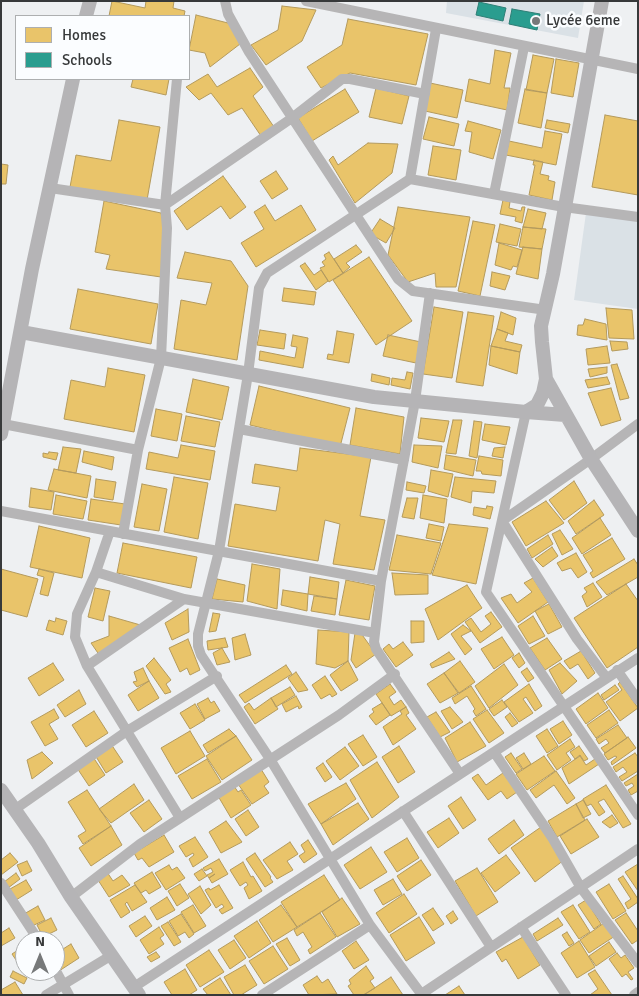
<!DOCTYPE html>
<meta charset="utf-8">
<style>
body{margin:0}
#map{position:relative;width:639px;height:996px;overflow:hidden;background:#eef0f2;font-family:Signika,sans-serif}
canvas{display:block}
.frame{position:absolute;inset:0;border:2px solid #37393a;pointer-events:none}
.legend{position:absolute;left:15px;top:15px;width:175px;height:65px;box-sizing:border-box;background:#fbfdff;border:1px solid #adafb0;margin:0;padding:6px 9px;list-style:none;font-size:15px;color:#37393a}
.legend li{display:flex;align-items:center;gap:10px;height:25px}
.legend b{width:25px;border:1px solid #adafb0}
.north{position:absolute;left:15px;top:931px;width:50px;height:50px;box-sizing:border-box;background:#fbfdff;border:1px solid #adafb0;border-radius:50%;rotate:0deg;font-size:14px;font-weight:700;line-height:20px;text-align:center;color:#37393a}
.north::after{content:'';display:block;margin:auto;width:18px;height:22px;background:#77797a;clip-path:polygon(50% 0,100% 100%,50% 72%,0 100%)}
</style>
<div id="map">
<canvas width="639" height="996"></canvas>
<div class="frame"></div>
<ul class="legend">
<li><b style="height:14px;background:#e9c46a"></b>Homes</li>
<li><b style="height:14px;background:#2a9d8f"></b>Schools</li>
</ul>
<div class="north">N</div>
</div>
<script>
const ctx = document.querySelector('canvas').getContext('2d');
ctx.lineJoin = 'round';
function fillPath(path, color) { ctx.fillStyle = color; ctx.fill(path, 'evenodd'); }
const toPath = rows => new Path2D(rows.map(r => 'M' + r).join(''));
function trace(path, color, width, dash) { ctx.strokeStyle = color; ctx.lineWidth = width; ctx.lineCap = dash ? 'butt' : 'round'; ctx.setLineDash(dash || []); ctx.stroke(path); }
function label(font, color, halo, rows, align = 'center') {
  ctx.font = font + ' Signika,sans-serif'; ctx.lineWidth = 5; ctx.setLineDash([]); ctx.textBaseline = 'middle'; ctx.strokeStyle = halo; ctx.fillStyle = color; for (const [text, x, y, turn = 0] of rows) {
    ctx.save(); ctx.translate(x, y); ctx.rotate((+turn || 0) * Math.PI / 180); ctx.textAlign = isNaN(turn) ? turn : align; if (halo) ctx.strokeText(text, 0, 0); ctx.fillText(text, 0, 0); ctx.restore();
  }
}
fillPath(toPath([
 [447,1,584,1,578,38,446,13],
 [586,213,638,220,638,309,574,300]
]), '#dae1e6');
const homes = toPath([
 [112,1,145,8,146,1,174,1,173,8,185,11,184,16,109,16,112,1],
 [282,6,316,10,302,41,266,65,251,45,278,30,282,6],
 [196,15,232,24,240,44,210,67,205,53,189,50,196,15],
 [348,19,428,34,416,85,350,73,321,88,307,67,342,45,348,19],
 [495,50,511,53,504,88,510,88,507,110,465,101,469,79,490,84,495,50],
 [533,55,554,59,547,93,526,90,533,55],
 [556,59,579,63,573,97,551,93,556,59],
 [250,68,263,87,253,96,274,127,261,136,242,108,228,115,211,93,199,100,186,87,208,74,217,87,250,68],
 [133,79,169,79,166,95,131,87,133,79],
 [430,83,463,90,457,118,425,111,430,83],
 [376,88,409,96,402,124,369,117,376,88],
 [345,89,359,112,312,141,298,118,345,89],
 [525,89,547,93,541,128,518,123,525,89],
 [605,115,638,121,638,195,592,187,605,115],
 [429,117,459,124,454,146,423,139,429,117],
 [119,120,160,127,147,200,70,187,76,155,111,161,119,120],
 [547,120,570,124,568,133,545,128,547,120],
 [468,121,501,130,493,159,469,152,472,132,465,131,468,121],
 [545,131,562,134,556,165,506,155,509,141,542,148,545,131],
 [368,143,398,144,392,173,355,203,329,160,333,156,338,165,368,143],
 [433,146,461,150,456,180,428,175,433,146],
 [534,160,543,162,540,174,549,176,548,180,555,182,552,200,529,195,535,165,533,165,534,160],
 [1,164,8,165,6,184,1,184,1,164],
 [276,171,288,189,272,199,260,181,276,171],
 [223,176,246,207,230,219,221,206,187,230,174,211,223,176],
 [503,200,510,202,509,208,521,211,522,207,525,207,522,223,515,221,516,217,500,214,503,200],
 [104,201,161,213,166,231,161,277,106,269,110,255,95,252,104,201],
 [265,205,275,221,301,205,316,230,256,267,241,243,264,229,254,212,265,205],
 [398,207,470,217,456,287,436,287,435,273,408,282,388,255,398,207],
 [528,209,546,213,542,229,523,227,528,209],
 [380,219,395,228,386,243,370,234,380,219],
 [473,221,495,225,480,296,458,291,473,221],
 [500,224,521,229,517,246,496,242,500,224],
 [523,227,546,229,542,249,519,247,523,227],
 [499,243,522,250,517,267,513,266,511,270,495,265,499,243],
 [356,245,362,252,346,263,350,267,343,273,334,259,356,245],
 [523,247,542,249,538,279,516,274,523,247],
 [185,252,231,261,248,286,237,360,174,349,181,300,206,305,212,283,177,278,185,252],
 [329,252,343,273,329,282,320,268,325,266,322,262,326,259,324,255,329,252],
 [369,257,412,321,376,345,333,280,369,257],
 [305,263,314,275,321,270,328,281,316,290,300,266,305,263],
 [492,272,510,276,505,290,490,286,492,272],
 [284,288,316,292,314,305,282,301,284,288],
 [78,289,158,304,151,344,70,329,78,289],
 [434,307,463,312,452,378,423,374,434,307],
 [606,308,632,310,634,339,609,338,606,308],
 [468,312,494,316,483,386,456,382,468,312],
 [501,312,516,318,513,335,497,329,501,312],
 [585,319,606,324,607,340,577,335,578,325,583,325,585,319],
 [497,329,508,333,505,341,522,345,520,352,491,346,497,329],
 [260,330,286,334,284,349,257,345,260,330],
 [337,331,354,334,349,363,327,359,328,354,333,355,337,331],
 [293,335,308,338,303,368,259,360,260,351,295,358,297,347,291,346,293,335],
 [388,335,421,342,416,363,383,356,388,335],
 [610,341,627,342,628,349,612,351,610,341],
 [491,346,520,352,517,374,489,365,491,346],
 [607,346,610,363,588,365,586,349,607,346],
 [617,364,629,398,620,400,611,365,617,364],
 [607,367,607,373,590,377,588,369,607,367],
 [108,368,145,375,134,432,64,419,71,380,105,387,108,368],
 [407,372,413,373,410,389,391,385,392,378,405,380,407,372],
 [372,374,390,378,389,385,371,381,372,374],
 [607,377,610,384,588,388,585,380,607,377],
 [193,379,229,387,222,420,186,412,193,379],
 [259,386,350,408,340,447,250,425,259,386],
 [611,388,621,420,601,426,588,393,611,388],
 [356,408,404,417,400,454,350,445,356,408],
 [156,409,182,414,177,441,151,436,156,409],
 [186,416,220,422,215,447,181,441,186,416],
 [421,418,449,421,444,442,418,438,421,418],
 [453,420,462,420,456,454,446,453,453,420],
 [474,421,482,422,477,458,469,456,474,421],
 [485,424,510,427,506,445,482,440,485,424],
 [181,445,215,451,210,480,146,469,149,452,178,458,181,445],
 [414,445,442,446,438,468,412,462,414,445],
 [63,447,81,449,76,473,58,470,63,447],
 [505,447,503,458,492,456,494,448,505,447],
 [300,448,371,457,360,516,385,520,374,570,333,564,340,524,325,520,318,561,228,546,235,504,276,511,280,487,252,483,255,464,297,471,300,448],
 [84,451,114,457,112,470,82,462,84,451],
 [49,452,58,453,56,460,43,457,43,453,48,454,49,452],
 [446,455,476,460,473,476,444,469,446,455],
 [479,456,503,460,501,476,482,474,481,471,476,471,479,456],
 [54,469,91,476,87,498,48,490,54,469],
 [431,470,453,474,448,497,428,491,431,470],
 [174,477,208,483,198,539,164,532,174,477],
 [455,477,496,481,494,493,472,491,471,503,451,497,455,477],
 [96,479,116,482,113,500,94,497,96,479],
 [574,481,587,503,564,520,549,500,574,481],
 [407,482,426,486,424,493,406,490,407,482],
 [142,484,167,489,159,531,134,527,142,484],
 [31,488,54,492,51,510,29,507,31,488],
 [56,495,87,501,83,519,53,514,56,495],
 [423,495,447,499,444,523,420,518,423,495],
 [407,498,418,498,414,519,402,517,407,498],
 [91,499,125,504,121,525,88,520,91,499],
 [594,500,604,515,576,534,568,521,594,500],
 [546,501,564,523,526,546,512,522,546,501],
 [487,506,493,507,490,519,473,515,474,507,486,509,487,506],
 [600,518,611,535,582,554,572,538,600,518],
 [429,524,444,527,441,541,426,538,429,524],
 [449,524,488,528,476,584,432,575,449,524],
 [39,526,90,538,82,578,30,567,39,526],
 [560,530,573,549,562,555,552,534,560,530],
 [397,535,441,543,431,574,389,570,397,535],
 [548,535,553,544,532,558,527,549,548,535],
 [612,538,625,559,593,578,590,573,593,571,583,555,612,538],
 [123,543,197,557,191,588,117,573,123,543],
 [552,547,558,556,543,567,535,559,552,547],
 [576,553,587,572,578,578,571,568,562,571,557,563,576,553],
 [634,559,638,565,638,577,607,595,596,582,634,559],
 [252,564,280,569,277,609,247,601,252,564],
 [1,569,38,579,27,617,1,610,1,569],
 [39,569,54,573,48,596,40,594,44,577,37,575,39,569],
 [392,573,428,575,428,594,395,595,392,573],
 [310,577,339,582,337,599,308,594,310,577],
 [533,578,548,602,518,623,501,598,511,594,517,603,532,592,524,583,533,578],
 [217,579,245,585,243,602,212,599,217,579],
 [346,580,375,586,369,620,339,615,346,580],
 [593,583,602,597,587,607,582,596,587,592,584,588,593,583],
 [626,584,638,601,638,647,607,668,574,618,626,584],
 [467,585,482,608,438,640,425,609,467,585],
 [95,588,110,591,103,621,88,617,95,588],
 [283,590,308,594,307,611,281,605,283,590],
 [314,596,337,599,335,615,311,611,314,596],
 [549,604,562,627,548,634,535,611,549,604],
 [188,609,189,632,172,640,165,623,188,609],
 [491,612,502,627,480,643,465,622,471,618,481,632,491,624,485,616,491,612],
 [213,613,220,614,216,631,209,632,213,613],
 [109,616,144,626,100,656,91,643,109,636,109,616],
 [533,616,545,636,529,644,518,626,533,616],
 [56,618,67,621,63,635,46,630,49,620,55,622,56,618],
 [411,621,424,621,424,642,411,643,411,621],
 [463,625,471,631,461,636,472,649,465,655,451,634,463,625],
 [318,630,349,632,348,661,335,668,316,664,318,630],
 [360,632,376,654,356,668,351,660,355,633,360,632],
 [245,634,251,655,235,660,232,638,245,634],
 [502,637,514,655,494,669,481,649,502,637],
 [225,638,228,647,208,650,207,641,225,638],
 [547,638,562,659,545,670,530,648,547,638],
 [188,639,200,670,190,675,187,668,180,672,169,648,188,639],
 [403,642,413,655,396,667,383,649,389,644,393,649,403,642],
 [222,648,230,662,217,665,213,653,222,648],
 [581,651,595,673,588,679,578,664,570,669,564,661,581,651],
 [449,652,455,659,432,668,430,664,449,652],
 [519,653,525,663,519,668,512,658,519,653],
 [154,658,171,680,166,684,171,692,165,694,146,666,154,658],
 [348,661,358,680,341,691,330,675,348,661],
 [460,661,475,682,459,693,444,673,460,661],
 [53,663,64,680,39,696,28,678,53,663],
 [560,663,577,681,562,694,549,670,560,663],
 [504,664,518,685,489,708,475,686,504,664],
 [286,665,292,674,245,703,239,695,286,665],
 [143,668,149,681,137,687,133,682,137,681,134,672,143,668],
 [527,668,534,678,528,682,521,672,527,668],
 [296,672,308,690,298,692,288,678,296,672],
 [444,673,458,693,440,703,427,684,444,673],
 [325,676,337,694,332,697,330,694,321,699,312,685,325,676],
 [149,681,159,698,138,711,128,695,149,681],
 [620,682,638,708,620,721,606,702,622,690,618,684,620,682],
 [390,684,396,692,389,697,394,705,401,700,406,707,391,716,376,694,390,684],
 [529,684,542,706,535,711,526,697,523,699,533,713,519,722,504,702,529,684],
 [615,685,619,690,604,700,601,695,615,685],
 [471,686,486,709,476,716,473,711,475,709,467,696,455,704,452,698,471,686],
 [290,687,295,695,276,707,271,698,290,687],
 [79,690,86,704,65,717,57,705,79,690],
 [598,693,608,708,586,724,576,709,598,693],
 [296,696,302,707,299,709,298,706,286,712,282,704,296,696],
 [208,698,211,703,214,701,220,711,205,719,197,704,208,698],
 [271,698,278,709,255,724,244,707,249,703,254,710,271,698],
 [502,700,507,707,494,716,489,709,502,700],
 [382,703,390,715,376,725,369,716,374,712,372,709,382,703],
 [195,704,205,720,190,729,180,713,195,704],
 [406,707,409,713,406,715,416,729,393,745,383,727,402,714,400,711,406,707],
 [450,707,463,722,452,729,441,711,450,707],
 [54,709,59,718,49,724,58,739,45,746,31,722,54,709],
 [487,710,504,733,489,743,473,719,487,710],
 [609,710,618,723,596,738,587,725,609,710],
 [94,711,108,733,86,747,72,725,94,711],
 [436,712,450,732,440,737,427,717,436,712],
 [510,713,518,723,512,727,505,717,510,713],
 [563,721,572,735,559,744,550,729,563,721],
 [470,722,486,746,457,762,445,738,470,722],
 [618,725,627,738,605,753,601,748,609,743,606,739,599,744,596,739,618,725],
 [229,729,236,736,208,753,203,745,229,729],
 [547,729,558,746,547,753,536,736,547,729],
 [190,731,205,756,176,774,161,748,190,731],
 [363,735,377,757,363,766,348,744,363,735],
 [236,736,252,760,222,780,206,756,236,736],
 [628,737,636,748,612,765,611,762,617,757,615,756,608,760,604,754,628,737],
 [570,739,575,747,566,753,571,760,557,770,547,755,570,739],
 [111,744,123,762,106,773,95,755,111,744],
 [399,746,415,772,398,783,382,757,399,746],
 [579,746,588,759,584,761,580,755,575,759,570,752,579,746],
 [345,747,359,766,340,780,326,761,345,747],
 [42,752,53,763,32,779,27,760,42,752],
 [511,753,522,769,516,773,505,757,511,753],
 [524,753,531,764,523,769,516,758,524,753],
 [635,753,638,757,638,771,622,781,619,777,627,772,623,767,616,772,613,767,635,753],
 [544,756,555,771,527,790,516,774,544,756],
 [580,756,586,765,595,759,599,764,569,784,562,768,580,756],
 [93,757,105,775,89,786,77,768,93,757],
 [207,759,221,782,192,799,178,776,207,759],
 [377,762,399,797,372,818,350,780,377,762],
 [323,763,332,777,325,782,316,768,323,763],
 [261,769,269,782,264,786,269,793,252,804,238,784,261,769],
 [556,771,575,798,567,804,554,785,536,798,530,790,556,771],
 [503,773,517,792,507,799,501,791,488,800,472,778,478,774,486,785,503,773],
 [638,774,638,791,631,795,628,790,634,786,632,783,626,786,624,783,638,774],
 [346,783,356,799,321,824,308,804,346,783],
 [134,784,144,800,111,823,99,809,134,784],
 [606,785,631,824,623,828,604,799,598,802,605,812,599,816,591,804,587,806,583,799,606,785],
 [234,786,238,792,241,790,251,805,231,818,218,796,234,786],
 [87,790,111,826,83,844,78,836,86,831,68,802,87,790],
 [461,797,476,820,463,829,448,806,461,797],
 [149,800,162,819,144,832,130,813,149,800],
 [583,800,591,814,583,818,576,804,583,800],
 [358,803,369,819,333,845,321,824,358,803],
 [576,804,585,820,557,837,548,821,576,804],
 [248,810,259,827,246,836,235,819,248,810],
 [612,815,618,823,610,828,602,822,612,815],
 [449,818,459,833,438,848,427,832,449,818],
 [587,819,599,837,571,854,560,836,587,819],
 [514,820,524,835,499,854,488,839,514,820],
 [226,821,242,842,221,853,209,832,226,821],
 [111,826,122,845,91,866,79,848,111,826],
 [541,827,564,860,535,882,511,848,541,827],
 [164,835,174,852,149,867,142,858,138,860,134,853,164,835],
 [195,837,208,857,193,867,189,859,194,855,193,853,186,857,179,846,195,837],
 [407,838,419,858,397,872,384,852,407,838],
 [308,840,317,854,304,863,299,856,305,852,301,845,308,840],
 [290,842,298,854,287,861,293,870,277,879,263,860,290,842],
 [371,847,387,872,360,889,344,865,371,847],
 [10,853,18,862,1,875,1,860,10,853],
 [255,853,271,877,270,878,273,882,265,887,246,859,255,853],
 [506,855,520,873,495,892,481,873,506,855],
 [219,859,228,874,212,883,209,878,215,874,209,878,207,875,213,872,211,868,205,871,203,868,219,859],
 [421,860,431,875,407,891,397,876,421,860],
 [27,861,32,871,22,876,17,865,27,861],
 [243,862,251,877,253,876,262,891,249,899,244,888,248,885,246,882,240,886,230,870,243,862],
 [638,864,638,891,625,872,638,864],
 [169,865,172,870,177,867,185,878,166,890,155,873,169,865],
 [477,868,498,902,476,916,455,881,477,868],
 [202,869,207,876,199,881,194,874,202,869],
 [107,872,113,881,122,875,130,885,109,897,98,880,107,872],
 [152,872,161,887,149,894,146,890,141,893,134,883,152,872],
 [16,873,20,879,8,888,4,882,16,873],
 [324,875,340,900,297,927,281,902,324,875],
 [623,876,638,899,638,902,628,909,625,903,631,899,618,879,623,876],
 [393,879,402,894,383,905,374,890,393,879],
 [26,880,32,890,16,900,10,889,26,880],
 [180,884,189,898,177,906,168,891,180,884],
 [609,884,626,911,613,919,596,892,609,884],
 [135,885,147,902,132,911,127,902,125,904,130,912,121,918,110,900,135,885],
 [219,885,233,908,222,914,219,910,224,907,222,904,216,908,205,890,209,888,210,890,219,885],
 [200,886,211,905,201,914,188,894,200,886],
 [404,894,417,914,389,933,376,913,404,894],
 [167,897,175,910,157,920,150,908,167,897],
 [342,898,360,924,337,937,322,912,342,898],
 [586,900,601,924,594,929,578,905,586,900],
 [193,905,206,926,194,933,181,912,193,905],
 [281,905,297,927,273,942,259,920,281,905],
 [573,905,590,932,579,939,561,912,573,905],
 [38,906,45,920,32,926,24,914,38,906],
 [433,908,444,924,433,931,422,915,433,908],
 [453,911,458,919,451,924,446,916,453,911],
 [320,913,336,937,310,954,308,950,312,947,303,932,297,936,294,930,320,913],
 [626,913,638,931,638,940,632,944,615,920,626,913],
 [181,914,194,934,189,938,185,932,178,936,169,921,181,914],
 [145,916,152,926,136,937,129,926,145,916],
 [419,917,435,943,406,961,390,935,419,917],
 [51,918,57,930,43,937,37,925,51,918],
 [558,918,563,925,537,941,533,934,558,918],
 [257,921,271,943,249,958,234,936,257,921],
 [168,922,181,942,174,946,161,926,168,922],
 [604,923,615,936,589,953,580,940,604,923],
 [159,927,164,935,160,938,164,944,149,954,140,940,159,927],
 [9,928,15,938,1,946,1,933,9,928],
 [567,932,574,943,569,946,562,935,567,932],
 [523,937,540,965,518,979,506,959,502,962,496,952,523,937],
 [287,938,300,960,290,966,276,944,287,938],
 [234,940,246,958,230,969,218,950,234,940],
 [356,941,369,960,354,969,342,951,356,941],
 [579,941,595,967,577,978,561,953,579,941],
 [609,942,616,952,596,966,589,956,609,942],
 [71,944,79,958,59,971,55,965,55,954,71,944],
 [24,946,25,963,20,966,12,954,24,946],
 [273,946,288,969,264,984,249,961,273,946],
 [209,950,224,972,200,987,186,965,209,950],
 [156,952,160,957,151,962,147,957,156,952],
 [617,953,621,958,625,955,634,968,628,972,633,979,631,980,626,974,622,977,609,959,617,953],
 [245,965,257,985,241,995,234,995,224,977,245,965],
 [366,966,374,978,370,981,375,988,363,995,354,995,348,986,351,984,349,980,366,966],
 [185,969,197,990,189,995,172,995,164,982,185,969],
 [595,970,612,995,590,995,598,989,588,974,595,970],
 [13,971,27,978,24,984,10,977,13,971],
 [317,976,322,983,328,979,337,994,309,995,303,985,317,976],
 [391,977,403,995,364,995,391,977],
 [220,978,231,995,208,995,203,989,220,978],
 [15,982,23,995,2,995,1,990,15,982],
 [459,986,465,995,445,995,459,986]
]);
fillPath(homes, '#e9c46a');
trace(homes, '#b49a5c', 1);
const schools = toPath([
 [479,2,506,8,503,21,476,15,479,2],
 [512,9,540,14,537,30,509,24,512,9]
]);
fillPath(schools, '#2a9d8f');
trace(schools, '#2e7f76', 1);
trace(toPath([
 [225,1,228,14,249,52,398,279,413,291,546,310],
 [306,1,638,69],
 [410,179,436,29],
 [50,188,165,205,292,118,342,79,350,79,425,94],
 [494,194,524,47],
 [430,293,415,401,381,581,374,642,376,649,460,774],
 [526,412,486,592,638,815],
 [3,424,138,450],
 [239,429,404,460],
 [1,511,381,581],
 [110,531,96,572,77,614,75,637,87,666,180,818],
 [123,534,138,450,161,358,167,228,165,205,177,79],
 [96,572,184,599],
 [87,666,184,599,375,633],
 [617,670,638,700],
 [606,677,577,639,502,521,591,459,638,424],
 [494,752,553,839,581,888,638,963],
 [14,810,127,731,217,676],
 [403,811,491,947],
 [1,883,39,941],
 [71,897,140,844,339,715,395,674],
 [521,927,566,995],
 [55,969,69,995],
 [134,987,638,658],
 [46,995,112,955],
 [262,995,370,925],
 [420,995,638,849],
 [422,995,370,925,270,759,201,655,198,646,198,634,219,551,248,374,259,288,267,273,410,179,564,207,638,217],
 [634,995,638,992]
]), '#b6b5b6', 10);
trace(toPath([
 [602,1,553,274,541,326,542,342,546,379,591,459,638,531],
 [86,16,90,1],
 [21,332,374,397,526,412,537,405,543,393,546,379],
 [526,412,565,415],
 [1,434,32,269,73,79],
 [1,790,38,843,71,897,139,995]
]), '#b5b4b6', 14);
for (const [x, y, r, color] of [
 [536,21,5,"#77797a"]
]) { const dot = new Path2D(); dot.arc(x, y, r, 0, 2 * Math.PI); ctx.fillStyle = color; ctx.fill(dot); trace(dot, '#fbfdff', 2); }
label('15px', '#37393a', '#fbfdff', [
 ["Lycée 6eme",546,21]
], 'left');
</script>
